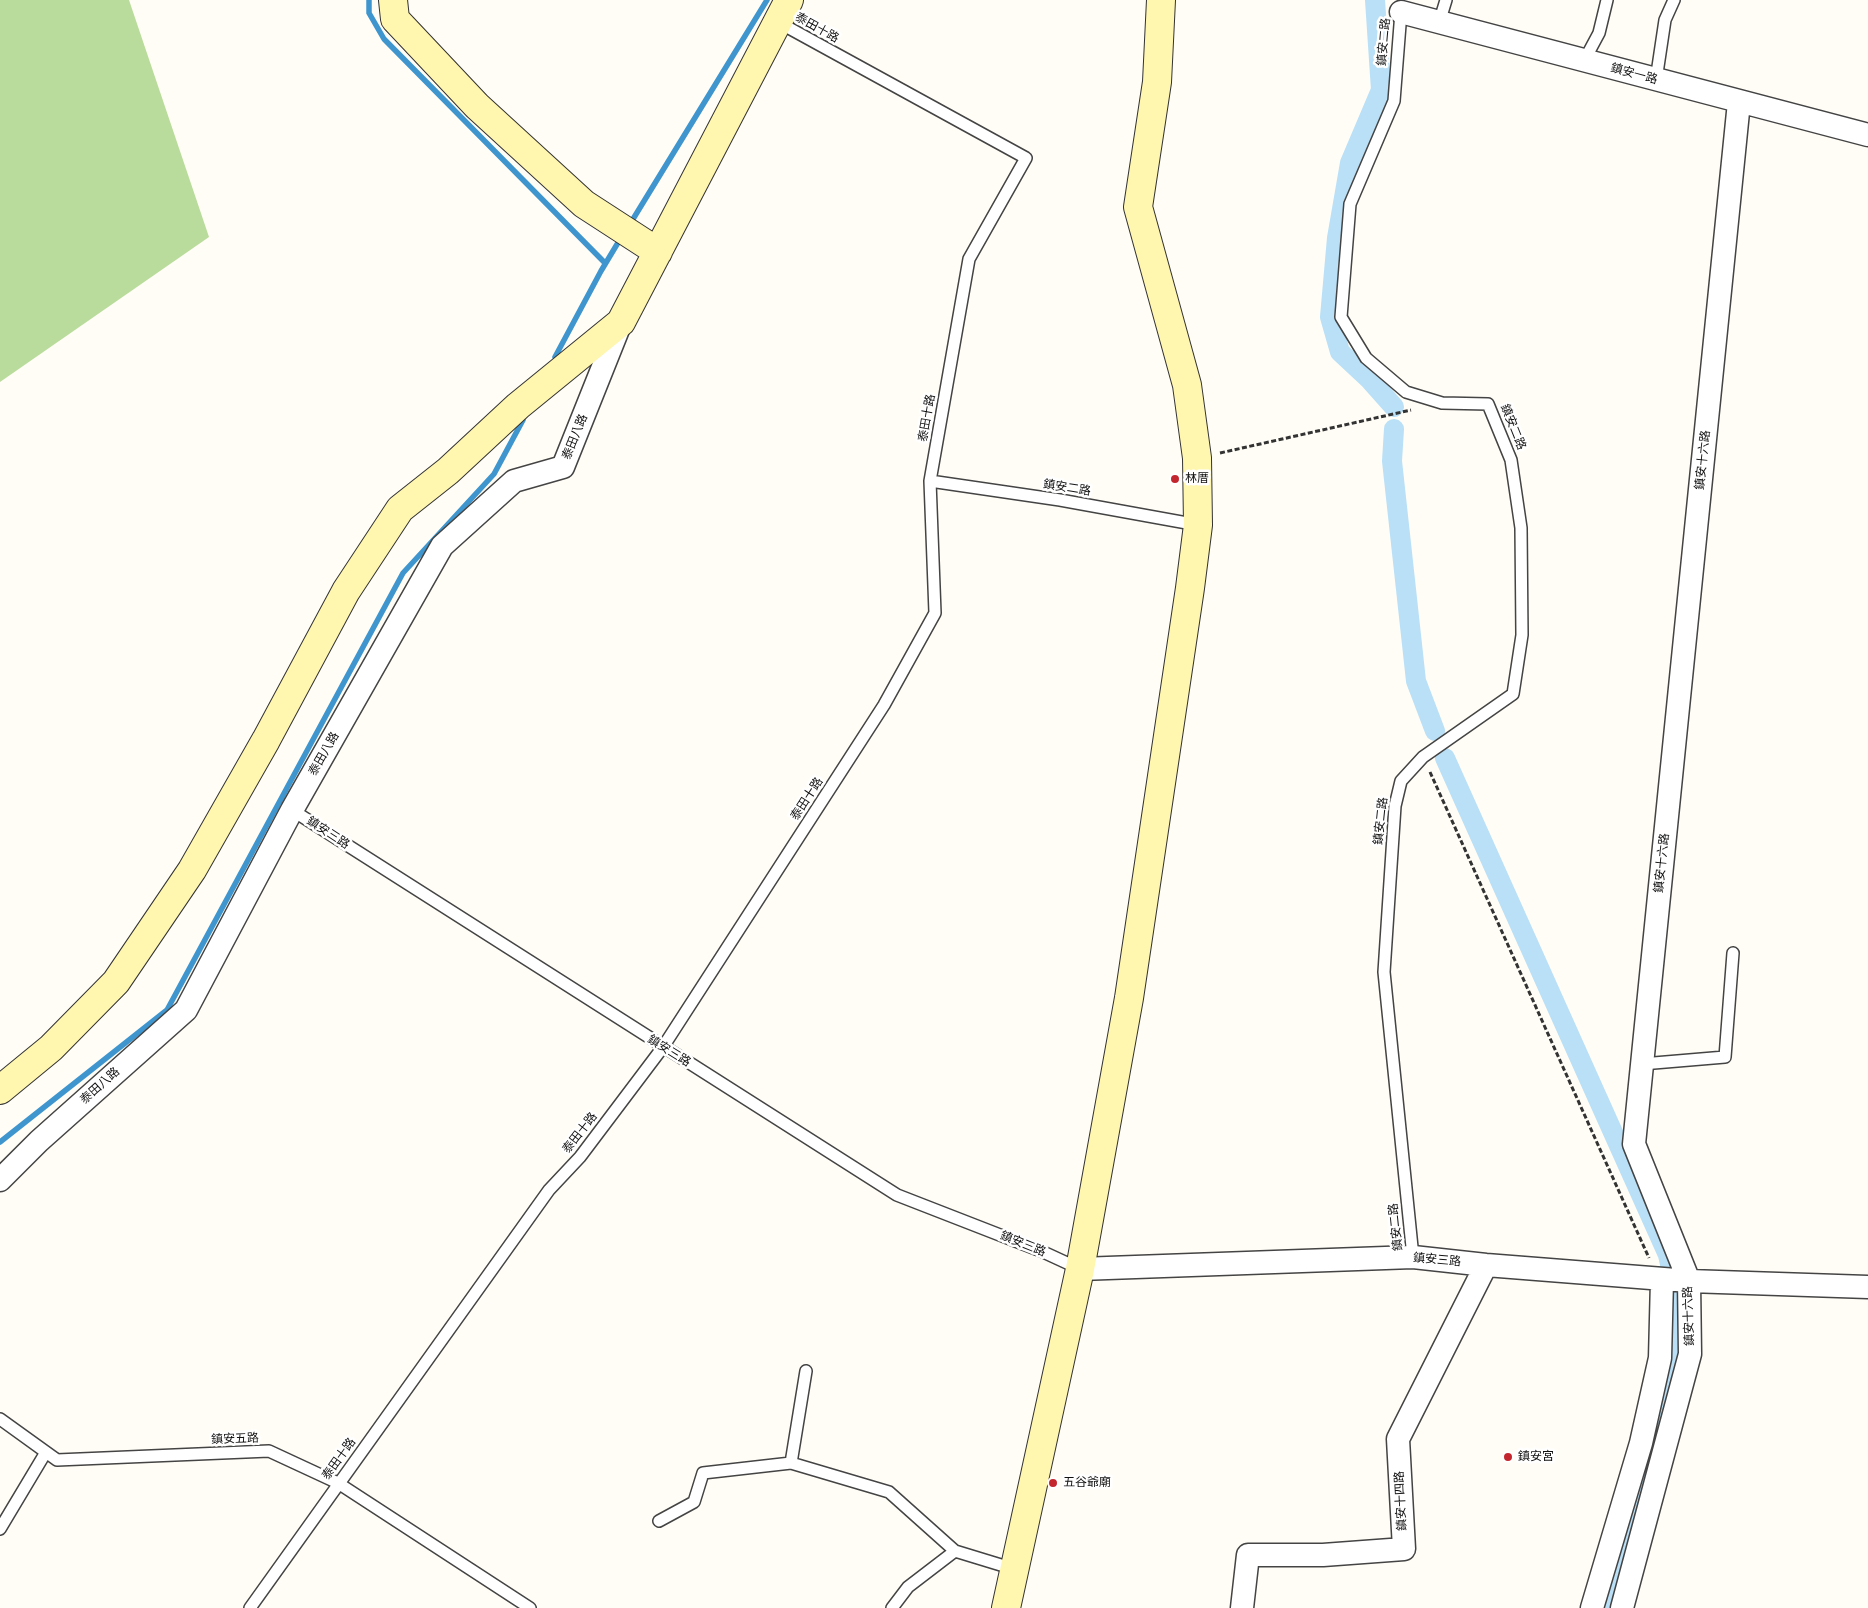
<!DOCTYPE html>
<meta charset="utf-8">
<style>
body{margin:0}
canvas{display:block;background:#fffdf5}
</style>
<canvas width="1868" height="1608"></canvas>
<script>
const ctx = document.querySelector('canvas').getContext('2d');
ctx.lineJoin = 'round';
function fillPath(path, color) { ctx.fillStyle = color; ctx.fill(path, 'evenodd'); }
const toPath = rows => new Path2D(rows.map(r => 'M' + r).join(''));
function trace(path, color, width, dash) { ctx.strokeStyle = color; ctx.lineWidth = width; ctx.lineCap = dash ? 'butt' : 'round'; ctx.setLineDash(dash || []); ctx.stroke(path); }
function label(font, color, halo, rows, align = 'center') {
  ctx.font = font + ' Merriweather,"Noto Sans TC",serif'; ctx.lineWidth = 5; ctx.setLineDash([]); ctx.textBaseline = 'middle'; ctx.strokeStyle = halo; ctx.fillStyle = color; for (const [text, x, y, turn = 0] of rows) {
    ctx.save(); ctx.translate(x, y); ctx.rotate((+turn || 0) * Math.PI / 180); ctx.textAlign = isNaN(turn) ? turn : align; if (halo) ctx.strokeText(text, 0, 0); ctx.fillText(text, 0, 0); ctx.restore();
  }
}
fillPath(toPath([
 [0,0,129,0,209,237,0,382]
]), '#b9dc9c');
trace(toPath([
 [369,0,369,13,384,39,605,263],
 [630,224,767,0],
 [555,357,601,271,622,236],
 [0,1142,167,1010,403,573,494,474,523,420]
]), '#3f96cf', 5.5);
trace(toPath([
 [1375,0,1381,90,1350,163,1337,238,1330,317,1340,352,1370,380,1394,407],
 [1394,429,1392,461,1416,681,1435,731],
 [1445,758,1668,1255,1670,1264],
 [1608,1608,1671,1387,1679,1336,1673,1285]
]), '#b9e0f7', 20);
const lane = toPath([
 [1401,12,1394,101,1350,204,1341,317,1366,358,1406,392,1442,403,1488,404,1511,460,1521,528,1522,635,1513,694,1423,757,1401,781,1395,806,1384,972,1413,1257],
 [1439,23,1446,0],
 [1584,61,1599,33,1607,0],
 [1656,80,1665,20,1674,0],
 [930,481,1060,500,1198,525],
 [292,810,897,1195,1041,1251,1080,1269],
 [1642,1064,1725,1057,1733,953],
 [0,1419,57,1460,269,1451,338,1483,530,1608],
 [791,1463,806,1371],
 [659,1521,694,1502,703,1473,791,1463,889,1492,955,1551,1014,1569],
 [0,1529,46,1452],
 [250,1608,549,1190,580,1157,663,1047,884,705,935,613,930,481,969,259,1026,158,778,22],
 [892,1608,908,1587,955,1551]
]);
const street = toPath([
 [1401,12,1868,135],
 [0,1180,39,1141,186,1010,292,810,442,546,514,481,563,467,621,322],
 [1080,1269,1413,1257,1486,1265,1689,1281,1868,1287],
 [1242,1608,1248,1555,1323,1555,1404,1549,1398,1439,1486,1265],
 [1592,1608,1641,1443,1660,1358,1662,1280],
 [1622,1608,1690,1354,1689,1281,1634,1144,1739,102]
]);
const secondary = toPath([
 [393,0,395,19,477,106,584,204,658,252],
 [0,1090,51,1048,116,982,192,870,266,740,346,591,400,509,448,471,518,406,621,322,789,0],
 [1006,1608,1080,1269,1129,998,1190,588,1198,525,1197,458,1187,385,1138,207,1157,82,1161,0]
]);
trace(lane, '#444', 14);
trace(street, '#444', 25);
trace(secondary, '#333', 30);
trace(toPath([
 [1220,453,1411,410],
 [1430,772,1649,1258]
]), '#333', 3, [5, 2.5]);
trace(lane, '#fff', 11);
trace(street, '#fff', 22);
trace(secondary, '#fff6b0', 28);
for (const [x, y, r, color] of [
 [1175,479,5,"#c4262e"],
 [1508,1457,5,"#c4262e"],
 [1053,1483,5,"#c4262e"]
]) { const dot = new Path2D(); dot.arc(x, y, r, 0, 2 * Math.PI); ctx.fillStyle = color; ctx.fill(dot); trace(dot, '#fff', 2); }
label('12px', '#111', '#fff', [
 ["泰田十路",817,28,29],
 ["鎮安二路",1384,42,-85],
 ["鎮安一路",1634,74,15],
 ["泰田十路",927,418,-80],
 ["鎮安二路",1513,427,68],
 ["泰田八路",575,437,-68],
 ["鎮安十六路",1703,460,-84],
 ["鎮安二路",1067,488,9],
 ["泰田八路",324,754,-60],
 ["泰田十路",807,799,-57],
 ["鎮安二路",1381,821,-84],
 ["鎮安三路",328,833,33],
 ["鎮安十六路",1662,863,-84],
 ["鎮安三路",669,1051,32],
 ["泰田八路",100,1086,-42],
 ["泰田十路",580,1133,-52],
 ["鎮安二路",1396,1227,-96],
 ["鎮安三路",1023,1244,22],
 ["鎮安三路",1437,1260,5],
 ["鎮安十六路",1689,1316,-92],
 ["鎮安五路",235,1439,-2],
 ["泰田十路",339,1459,-54],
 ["鎮安十四路",1401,1501,-93]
]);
label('12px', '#111', '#fff', [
 ["林厝",1185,479],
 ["鎮安宮",1518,1457],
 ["五谷爺廟",1063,1483]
], 'left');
</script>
